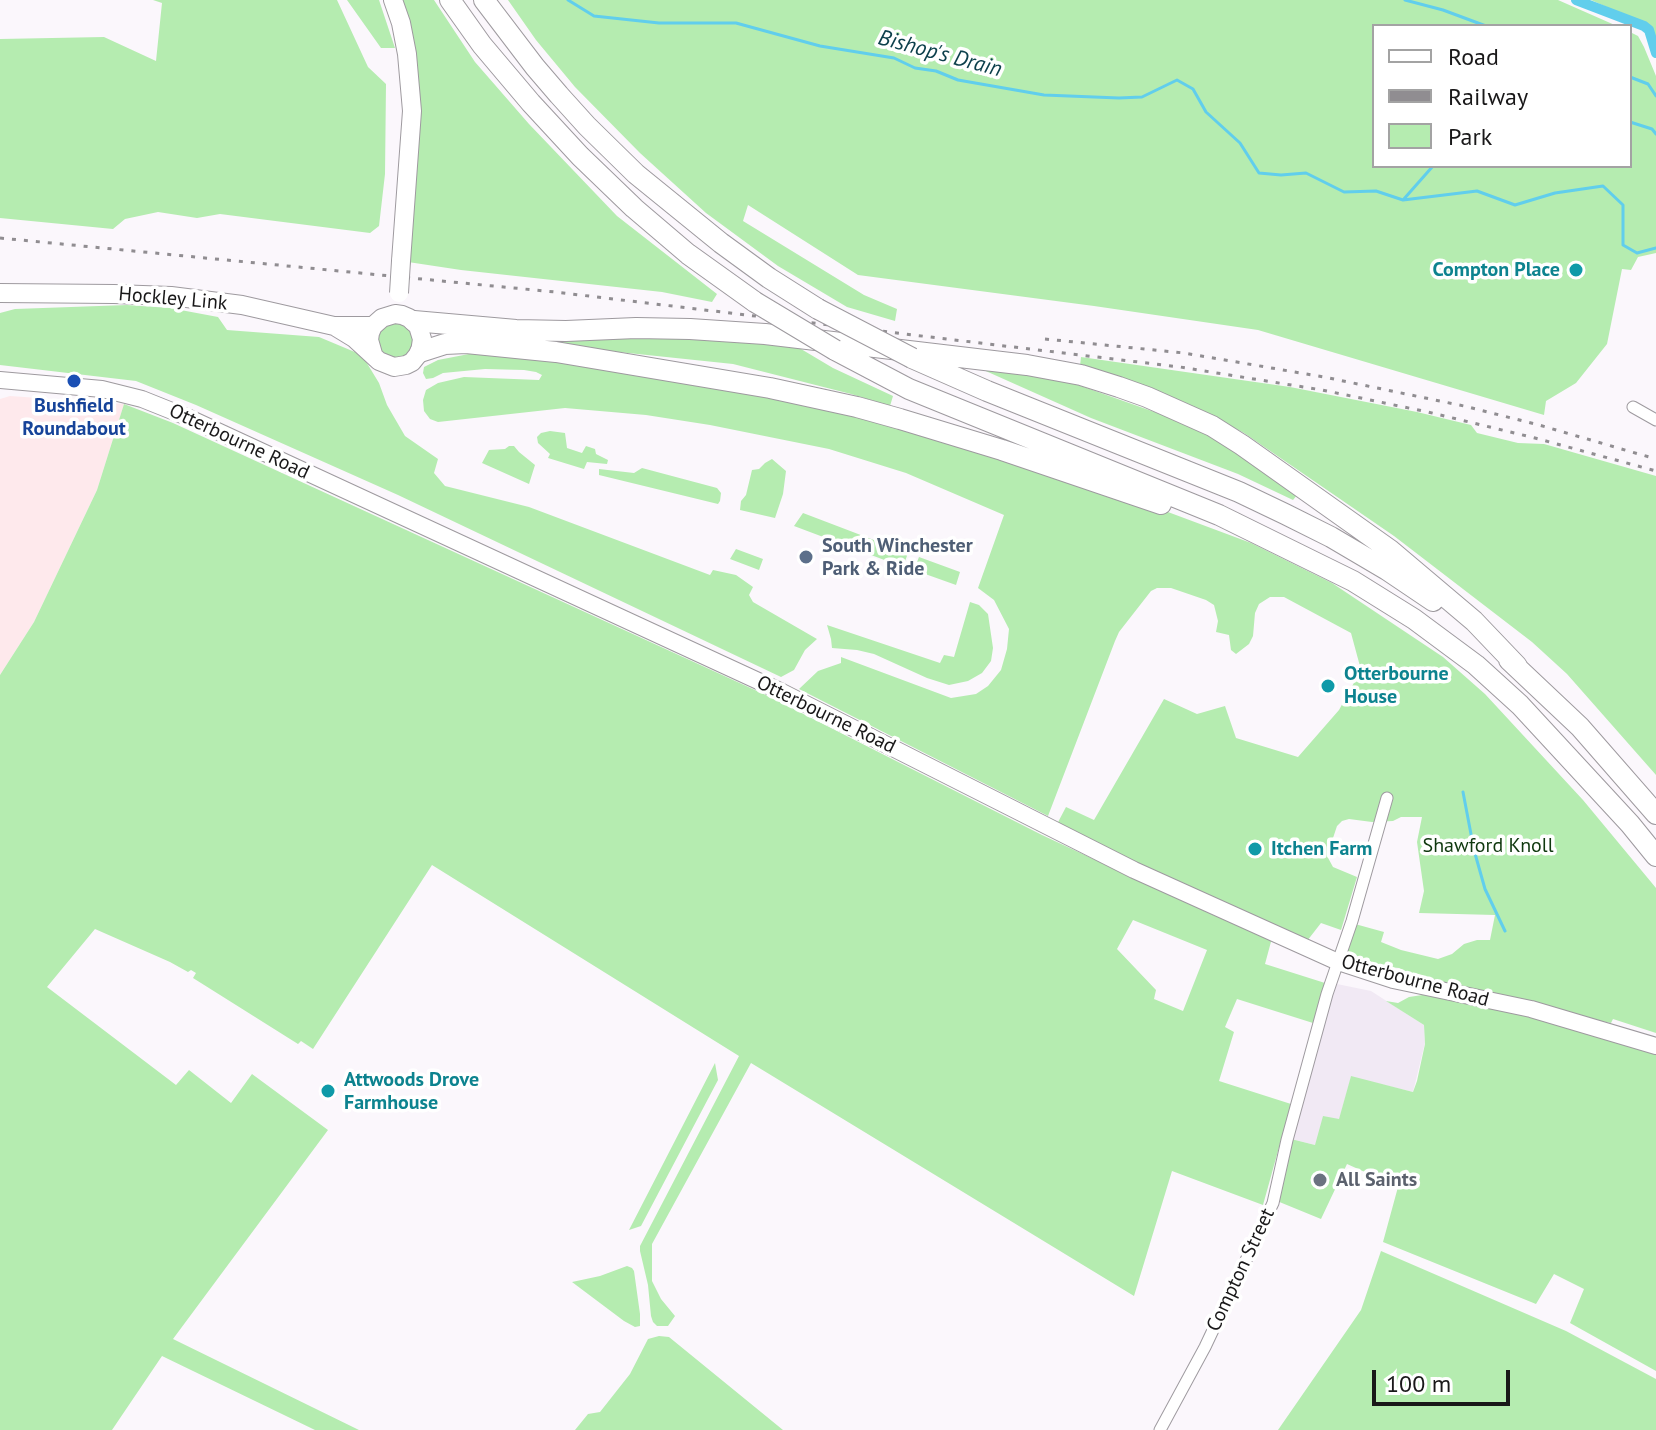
<!DOCTYPE html>
<style>
body{margin:0}
#map{position:relative;width:1656px;height:1430px;overflow:hidden;background:#fbf7fc;font-family:"PT Sans",sans-serif}
canvas{display:block}
.legend{position:absolute;left:1372px;top:24px;width:260px;height:144px;box-sizing:border-box;background:#fff;border:2px solid #a3a3a3;margin:0;padding:10px 14px;list-style:none;font-size:24px;color:#191819}
.legend li{display:flex;align-items:center;gap:16px;height:40px}
.legend b{width:40px;border:2px solid #a3a3a3}
.scale{position:absolute;left:1372px;top:1370px;width:138px;height:36px;box-sizing:border-box;border:4px solid #191819;border-top:0;padding-left:10px;font-size:24px;line-height:28px;white-space:nowrap;color:#191819;-webkit-text-stroke:6px #fff;paint-order:stroke}
</style>
<div id="map">
<canvas width="1656" height="1430"></canvas>
<ul class="legend">
<li><b style="height:10px;background:#fff"></b>Road</li>
<li><b style="height:10px;background:#908d91"></b>Railway</li>
<li><b style="height:22px;background:#b5ecb0"></b>Park</li>
</ul>
<div class="scale">100 m</div>
</div>
<script>
const ctx = document.querySelector('canvas').getContext('2d');
ctx.lineJoin = 'round';
function fillPath(path, color) { ctx.fillStyle = color; ctx.fill(path, 'evenodd'); }
const toPath = rows => new Path2D(rows.map(r => 'M' + r).join(''));
function trace(path, color, width, dash) { ctx.strokeStyle = color; ctx.lineWidth = width; ctx.lineCap = dash ? 'butt' : 'round'; ctx.setLineDash(dash || []); ctx.stroke(path); }
function label(font, color, halo, rows, align = 'center') {
  ctx.font = font + ' "PT Sans",sans-serif'; ctx.lineWidth = 7; ctx.setLineDash([]); ctx.textBaseline = 'middle'; ctx.strokeStyle = halo; ctx.fillStyle = color; for (const [text, x, y, turn = 0] of rows) {
    ctx.save(); ctx.translate(x, y); ctx.rotate((+turn || 0) * Math.PI / 180); ctx.textAlign = isNaN(turn) ? turn : align; if (halo) ctx.strokeText(text, 0, 0); ctx.fillText(text, 0, 0); ctx.restore();
  }
}
fillPath(toPath([
 [1337,984,1371,991,1424,1025,1425,1043,1413,1092,1351,1077,1339,1120,1315,1145,1291,1139,1329,1006]
]), '#f1e9f4');
fillPath(toPath([
 [10,396,124,404,97,490,34,622,0,675,0,399]
]), '#fee9ec');
fillPath(toPath([
 [153,0,337,0,368,67,386,84,385,174,379,226,370,233,220,214,197,218,158,212,125,219,113,229,0,218,0,39,104,37,156,61,162,3],
 [347,0,379,0,395,48,381,48],
 [400,0,434,0,475,62,529,124,617,216,717,294,712,302,662,292,461,270,408,262],
 [508,0,1558,0,1617,26,1374,26,1374,166,1630,166,1630,32,1638,36,1644,47,1656,76,1656,253,1638,257,1631,270,1622,269,1607,344,1576,383,1546,401,1544,415,1258,330,1094,306,858,275,748,205,743,221,864,295,897,309,895,321,847,307,778,266,706,213,640,153,575,87,536,40],
 [1591,0,1656,0,1656,40,1647,25],
 [127,305,170,308,218,317,227,330,319,337,362,355,379,383,387,405,405,436,438,459,434,473,445,486,529,507,710,575,713,570,736,575,753,587,749,595,753,602,817,639,805,650,794,670,781,677,398,495,196,405,136,381,0,365,0,313,15,309],
 [398,321,412,329,414,348,405,358,391,359,381,351,378,345,379,333,382,328],
 [540,336,592,339,682,338,796,346,833,368,893,396,890,406,851,394,733,364,542,344],
 [474,353,541,358,711,383,888,421,1117,493,1251,543,1332,583,1443,657,1485,694,1583,800,1656,888,1656,1033,1613,1019,1611,1023,1581,1017,1656,1052,1656,1371,1570,1323,1584,1289,1554,1274,1536,1304,1383,1242,1398,1187,1347,1164,1321,1219,1277,1201,1291,1139,1315,1145,1323,1116,1339,1119,1351,1076,1413,1092,1417,1081,1425,1044,1424,1025,1386,1001,1398,1003,1409,997,1429,994,1417,978,1399,968,1365,965,1352,961,1344,954,1355,924,1384,932,1381,942,1401,950,1438,959,1452,954,1464,944,1477,940,1490,940,1495,915,1419,913,1424,891,1417,842,1422,817,1401,817,1393,821,1372,822,1349,819,1342,821,1337,826,1327,856,1333,867,1357,877,1341,930,1321,923,1307,941,1056,826,1066,807,1094,820,1164,699,1197,714,1225,706,1236,738,1298,757,1339,710,1361,670,1351,633,1284,597,1270,597,1259,604,1255,613,1253,636,1249,644,1236,654,1231,650,1229,635,1216,632,1218,621,1214,605,1206,600,1171,588,1157,588,1151,591,1119,632,1115,641,1048,816,799,689,818,671,841,663,841,657,951,698,976,694,988,686,1001,670,1007,649,1009,629,994,600,978,588,1004,515,906,473,829,449,710,425,646,415,565,408,438,422,430,419,424,411,423,400,426,390,438,383,464,377,539,380,542,375,536,372,524,370,485,369,443,373,433,378,426,379,423,373,424,367,438,360],
 [1081,357,1290,387,1417,412,1471,425,1477,433,1518,443,1544,444,1656,476,1656,775,1567,674,1532,642,1394,536,1244,433,1208,414,1184,404,1107,373,1080,366],
 [970,364,1067,381,1194,426,1256,461,1297,495,1293,500,1238,474,1091,418],
 [124,404,173,423,768,696,1042,835,1213,915,1272,938,1265,964,1325,983,1313,1023,1237,999,1225,1027,1234,1032,1219,1081,1291,1104,1263,1205,1172,1171,1134,1296,751,1063,652,1244,652,1281,661,1299,675,1316,668,1326,657,1326,653,1322,651,1316,648,1285,640,1251,640,1246,739,1056,432,865,313,1049,301,1041,298,1044,193,978,196,973,191,970,188,972,170,962,95,929,47,987,176,1085,189,1070,231,1103,252,1074,328,1130,173,1339,359,1430,315,1430,162,1356,112,1430,0,1430,0,675,34,622,97,490],
 [1133,920,1207,950,1183,1011,1154,999,1156,990,1117,949],
 [550,431,565,433,567,448,582,453,586,446,595,449,596,454,608,460,607,464,587,462,584,469,548,458,550,454,538,443,537,437,541,433],
 [509,446,514,446,519,452,535,465,529,484,482,463,489,450,505,449],
 [772,459,786,471,783,494,775,518,740,510,741,501,746,495,752,470,759,469,765,463],
 [642,468,717,488,721,493,720,501,718,504,599,475,599,469,634,473],
 [803,513,908,553,903,567,794,526],
 [736,549,763,559,759,570,730,559],
 [919,557,960,572,956,585,914,570],
 [970,602,979,605,988,614,993,648,991,661,982,673,968,681,949,685,927,678,874,654,857,650,832,648,831,639,827,625,940,663,944,655,954,657],
 [715,1063,718,1080,641,1226,629,1230],
 [1381,1251,1566,1331,1656,1379,1656,1430,1278,1430,1361,1310],
 [627,1266,632,1268,634,1271,640,1314,640,1326,635,1327,624,1321,572,1282,600,1276],
 [659,1336,669,1337,783,1430,575,1430,588,1414,600,1412,630,1374,648,1339]
]), '#b5ecb0');
trace(toPath([
 [568,0,594,16,659,23,736,23,820,46,894,58,915,68,936,71,958,80,1044,95,1119,98,1142,97,1177,80,1193,89,1206,112,1240,143,1259,173,1281,175,1306,173,1344,192,1376,191,1403,200,1433,166],
 [1405,0,1443,10,1486,26],
 [1630,77,1648,84,1656,96],
 [1630,122,1652,129,1656,134],
 [1403,200,1477,191,1515,205,1555,193,1603,186,1623,205,1623,245,1637,253,1656,248],
 [1463,792,1474,850,1485,889,1505,931]
]), '#61ceec', 3);
trace(toPath([
 [1576,0,1644,26,1649,30,1656,53]
]), '#61ceec', 10);
const street = toPath([
 [1633,407,1656,420],
 [1160,1430,1205,1347,1273,1203,1287,1140,1327,994,1352,921,1387,798]
]);
const secondary = toPath([
 [0,380,102,389,142,399,187,417,782,692,1134,870,1338,962,1393,980,1531,1009,1656,1046]
]);
const primary = toPath([
 [393,0,401,23,407,54,412,111,401,261],
 [0,293,114,294,171,296,242,305,334,326,373,326],
 [336,327,354,338,379,361,394,367,406,365,412,362,420,352,422,339,418,326,409,318,402,315,395,314,382,318,373,326,370,333,369,340,373,354]
]);
const highway = toPath([
 [450,0,482,45,531,103,580,156,634,208,688,254,755,302],
 [484,0,535,67,559,95,587,126,636,174,721,243,769,278,818,309],
 [414,321,516,330,566,331,636,328,690,329,765,334,1027,365,1081,375,1119,387,1147,397,1212,426,1242,445,1390,550,1474,621,1517,666],
 [835,350,909,389,1219,515,1353,581,1414,619,1476,665,1520,705,1630,824,1656,856],
 [420,352,445,344,466,343,556,352,770,388,857,407,900,419,1002,450,1161,504],
 [912,358,987,391,1239,492,1285,514,1331,537,1387,570,1433,601],
 [1509,660,1580,727,1656,814]
]);
trace(street, '#9e9a9f', 13);
trace(secondary, '#9e9a9f', 18);
trace(primary, '#9e9a9f', 20);
trace(highway, '#9e9a9f', 22);
trace(street, '#fff', 11);
trace(secondary, '#fff', 16);
trace(primary, '#fff', 18);
trace(highway, '#fff', 20);
trace(toPath([
 [0,238,555,292,1180,367,1322,390,1428,412,1535,438,1656,471],
 [1045,339,1184,353,1324,377,1464,406,1539,425,1656,459]
]), '#908d91', 3, [4, 8]);
const primaryBridge = toPath([
 [399,293,401,261]
]);
const highwayBridge = toPath([
 [755,302,835,350],
 [818,309,912,358]
]);
trace(primaryBridge, '#9e9a9f', 20, []);
trace(highwayBridge, '#9e9a9f', 22, []);
trace(primaryBridge, '#fff', 18);
trace(highwayBridge, '#fff', 20);
for (const [x, y, r, color] of [
 [1576,270,8,"#0f9aa8"],
 [74,381,8,"#1a4fb4"],
 [806,557,8,"#5c6f8a"],
 [1328,686,8,"#0f9aa8"],
 [1255,849,8,"#0f9aa8"],
 [328,1091,8,"#0f9aa8"],
 [1320,1180,8,"#6b7280"]
]) { const dot = new Path2D(); dot.arc(x, y, r, 0, 2 * Math.PI); ctx.fillStyle = color; ctx.fill(dot); trace(dot, '#fff', 3); }
label('bold 20px', '#0d838f', '#fff', [
 ["Compton Place",1560,270,"right"],
 ["Otterbourne",1344,674],
 ["House",1344,697],
 ["Itchen Farm",1271,849],
 ["Attwoods Drove",344,1080],
 ["Farmhouse",344,1103]
], 'left');
label('20px', '#191819', '#fff', [
 ["Hockley Link",173,299,5],
 ["Otterbourne Road",239,442,25],
 ["Otterbourne Road",826,715,26],
 ["Otterbourne Road",1415,981,15],
 ["Compton Street",1241,1270,-65]
]);
label('bold 20px', '#164399', '#fff', [
 ["Bushfield",74,406],
 ["Roundabout",74,429]
]);
label('bold 20px', '#4e5e75', '#fff', [
 ["South Winchester",822,546],
 ["Park & Ride",822,569]
], 'left');
label('20px', '#0f380e', '#fff', [
 ["Shawford Knoll",1488,846]
]);
label('bold 20px', '#5b616d', '#fff', [
 ["All Saints",1336,1180]
], 'left');
label('italic 22px', '#0d404c', '#fff', [
 ["Bishop's Drain",940,54,15]
]);
</script>
